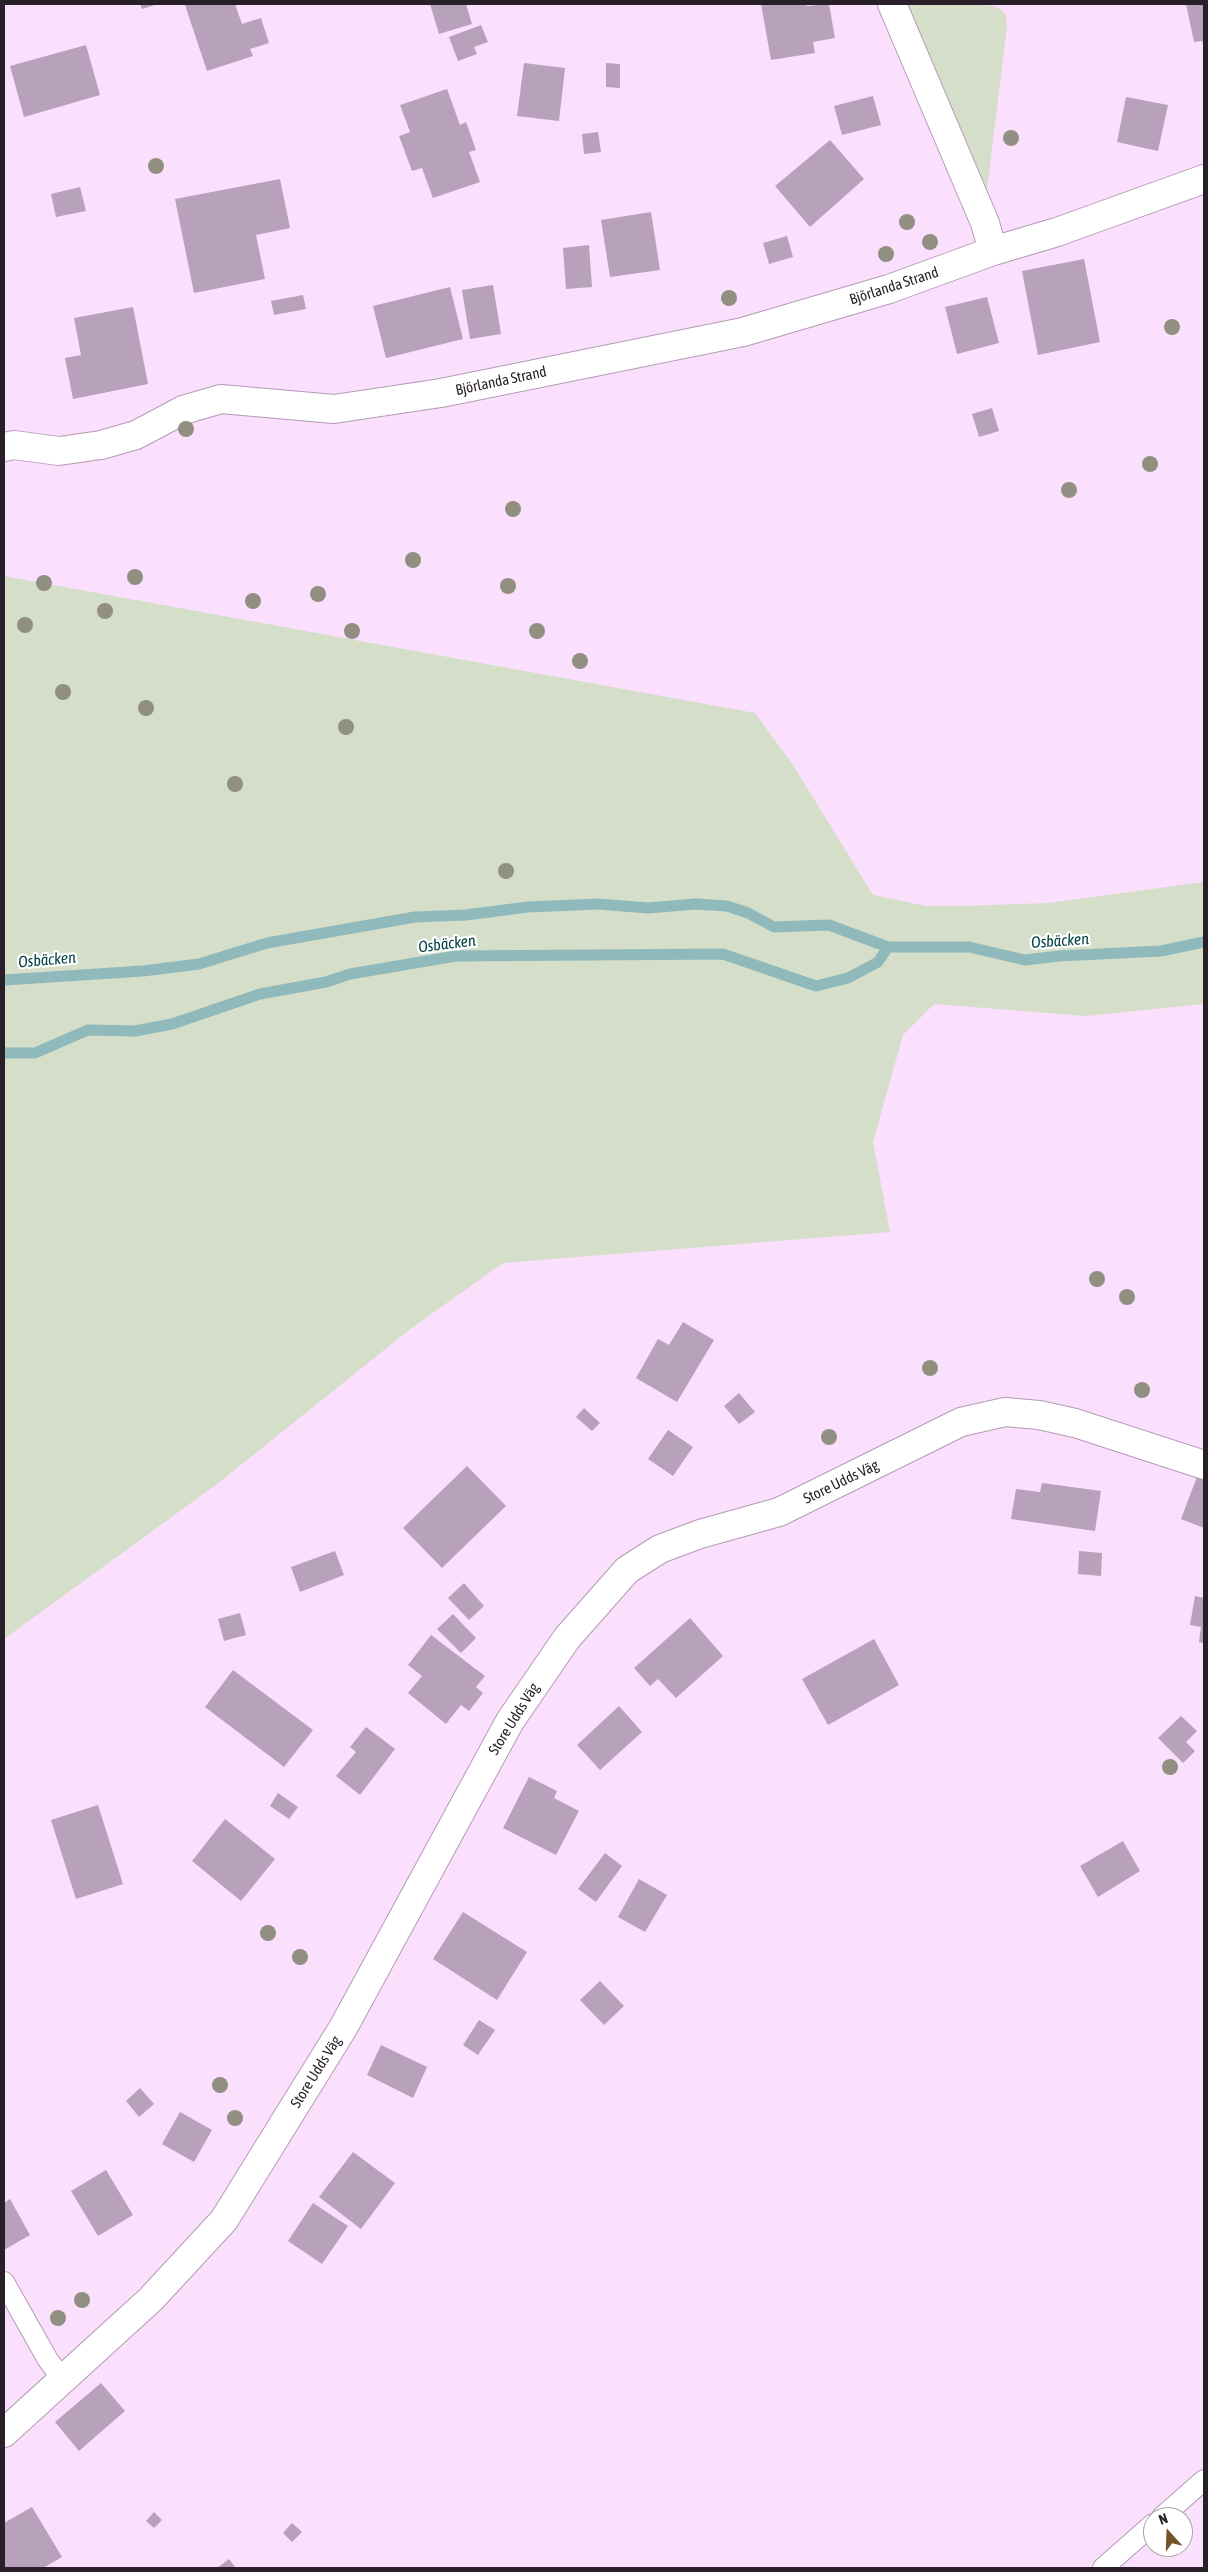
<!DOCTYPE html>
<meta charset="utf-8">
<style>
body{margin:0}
#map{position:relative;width:1208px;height:2572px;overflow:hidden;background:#fae0fc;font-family:"Asap Condensed",sans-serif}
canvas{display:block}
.frame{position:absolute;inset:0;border:5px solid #281f29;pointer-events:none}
.north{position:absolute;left:1143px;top:2507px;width:50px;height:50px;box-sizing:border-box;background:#fff;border:1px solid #a9a5a9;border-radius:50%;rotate:340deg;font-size:14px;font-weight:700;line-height:20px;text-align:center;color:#281f29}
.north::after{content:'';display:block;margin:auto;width:18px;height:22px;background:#715328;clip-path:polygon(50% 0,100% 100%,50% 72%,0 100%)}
</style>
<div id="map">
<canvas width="1208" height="2572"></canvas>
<div class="frame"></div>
<div class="north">N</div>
</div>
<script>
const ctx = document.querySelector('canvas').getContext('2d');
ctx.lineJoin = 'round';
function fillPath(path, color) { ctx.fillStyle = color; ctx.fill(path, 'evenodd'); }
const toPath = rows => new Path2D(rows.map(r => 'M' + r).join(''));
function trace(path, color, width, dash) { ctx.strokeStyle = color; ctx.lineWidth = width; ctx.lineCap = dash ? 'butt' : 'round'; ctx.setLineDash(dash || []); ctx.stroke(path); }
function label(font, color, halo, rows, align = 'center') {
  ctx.font = font + ' "Asap Condensed",sans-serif'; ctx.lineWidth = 4.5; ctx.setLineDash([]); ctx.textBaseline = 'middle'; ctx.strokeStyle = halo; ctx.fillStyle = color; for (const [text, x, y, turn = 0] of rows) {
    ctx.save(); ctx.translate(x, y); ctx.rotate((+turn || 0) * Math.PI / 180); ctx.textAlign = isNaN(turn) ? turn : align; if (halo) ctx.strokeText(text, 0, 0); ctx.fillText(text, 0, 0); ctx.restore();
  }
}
fillPath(toPath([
 [907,4,984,4,999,8,1005,14,1007,26,987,189,975,172],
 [4,576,755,713,793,765,873,895,926,906,963,906,1048,903,1204,882,1204,1004,1086,1016,934,1004,903,1035,873,1142,890,1232,503,1263,409,1330,217,1484,4,1639]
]), '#d4dec9');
trace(toPath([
 [4,980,143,971,199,964,267,943,415,917,466,915,528,907,598,904,648,908,696,904,727,906,748,913,774,927,829,925,888,947],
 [4,1053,35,1053,88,1030,135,1031,172,1024,260,994,326,982,350,974,456,956,723,954,816,986,848,978,878,962,888,947,969,947,1025,960,1059,956,1161,951,1204,942]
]), '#90b9bc', 11);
fillPath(toPath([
 [140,4,158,4,142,9],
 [235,4,242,24,261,18,269,43,250,49,253,56,207,71,185,5],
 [430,4,466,4,472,24,439,34],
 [761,4,807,4,807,6,829,4,835,38,813,42,815,53,771,60],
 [1186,4,1204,4,1204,45,1202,41,1194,42],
 [481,25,488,42,474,47,477,54,458,61,449,37],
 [86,45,100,95,24,117,10,66],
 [524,63,565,68,559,121,517,116],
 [606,63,620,64,620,88,606,87],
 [447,89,460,125,466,122,476,150,469,152,480,182,433,198,422,168,412,171,399,136,410,132,400,105],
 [873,96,881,125,842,135,834,106],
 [1126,97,1168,105,1158,151,1117,142],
 [598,132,601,152,584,154,582,134],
 [830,140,864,179,810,227,775,186],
 [280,179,290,228,256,235,265,279,194,293,175,199],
 [80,187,86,211,56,217,51,194],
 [651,212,660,270,610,277,601,220],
 [787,236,793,257,769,264,763,243],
 [589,245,592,287,566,289,563,248],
 [1084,259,1100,342,1038,355,1022,271],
 [493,285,501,334,470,339,462,290],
 [450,287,463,339,386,358,373,306],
 [303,295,306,309,274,315,271,301],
 [987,297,999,343,957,354,945,307],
 [133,307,148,384,73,399,65,358,81,355,74,318],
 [992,408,999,431,979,437,972,414],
 [683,1322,714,1340,677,1402,636,1378,658,1339,669,1345],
 [739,1393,755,1412,739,1424,724,1406],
 [584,1408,600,1423,592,1431,576,1417],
 [668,1430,693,1447,673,1476,648,1459],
 [467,1466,506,1506,442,1568,403,1528],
 [1198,1474,1204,1477,1204,1528,1181,1519],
 [1042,1483,1101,1491,1095,1531,1011,1519,1016,1489,1040,1492],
 [335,1551,344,1575,300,1592,291,1567],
 [1079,1551,1102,1553,1101,1576,1078,1574],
 [464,1583,484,1606,469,1620,448,1598],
 [1195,1596,1204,1598,1204,1643,1199,1642,1201,1627,1190,1625],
 [240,1613,246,1635,224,1641,218,1619],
 [453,1614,476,1638,461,1653,437,1629],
 [690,1618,723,1656,676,1698,658,1679,650,1686,634,1668],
 [431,1635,485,1676,476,1687,483,1693,469,1711,461,1705,446,1724,408,1693,422,1676,408,1665],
 [874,1639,899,1685,828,1725,802,1679],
 [233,1670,313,1730,284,1767,205,1707],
 [619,1706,642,1732,600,1770,577,1745],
 [1181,1716,1197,1731,1186,1742,1195,1751,1183,1763,1158,1738],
 [366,1727,395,1749,360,1795,336,1776,356,1752,350,1747],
 [529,1777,557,1791,554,1798,579,1811,556,1855,503,1828],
 [278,1793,298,1807,289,1819,270,1806],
 [98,1805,123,1884,76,1899,51,1820],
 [225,1819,275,1859,241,1901,192,1861],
 [1123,1841,1140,1871,1098,1897,1080,1866],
 [605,1853,622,1866,596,1902,578,1889],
 [639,1879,667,1895,645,1932,618,1917],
 [463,1912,527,1952,497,2000,433,1959],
 [600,1981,624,2006,604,2025,580,2000],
 [479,2020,495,2030,478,2055,463,2045],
 [381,2045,427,2067,413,2098,367,2075],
 [140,2088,154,2104,139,2117,126,2101],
 [180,2112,212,2130,194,2162,162,2144],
 [353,2152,395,2183,361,2229,319,2197],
 [106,2170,133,2215,98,2236,71,2191],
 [10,2199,30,2235,4,2250,4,2203],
 [313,2203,348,2226,322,2264,288,2241],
 [101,2383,125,2411,79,2451,55,2422],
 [32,2507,62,2557,43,2568,4,2568,4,2523],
 [154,2512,162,2520,154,2528,146,2521],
 [292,2523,302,2532,292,2542,283,2533],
 [229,2559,236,2568,217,2568]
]), '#b8a1bb');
const service = toPath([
 [4,2282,48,2360,64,2381],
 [1162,2517,1204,2480],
 [1103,2568,1153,2524]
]);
const minor = toPath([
 [892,4,985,223,993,251,1057,232,1204,179],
 [4,447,14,445,59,451,101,445,136,435,183,410,221,399,334,409,441,393,743,332,889,289,993,251],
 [4,2433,151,2299,224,2220,343,2028,510,1721,567,1638,627,1570,660,1549,700,1534,779,1512,961,1422,1005,1412,1039,1415,1075,1423,1204,1465]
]);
trace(service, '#b39bb5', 22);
trace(minor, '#b39bb5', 30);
trace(service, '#fff', 20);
trace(minor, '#fff', 28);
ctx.fillStyle = '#908f81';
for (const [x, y] of [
 [1011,138],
 [156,166],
 [907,222],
 [930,242],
 [886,254],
 [729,298],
 [1172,327],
 [186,429],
 [1150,464],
 [1069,490],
 [513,509],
 [413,560],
 [135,577],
 [44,583],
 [508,586],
 [318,594],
 [253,601],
 [105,611],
 [25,625],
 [352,631],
 [537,631],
 [580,661],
 [63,692],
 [146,708],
 [346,727],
 [235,784],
 [506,871],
 [1097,1279],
 [1127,1297],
 [930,1368],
 [1142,1390],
 [829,1437],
 [1170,1767],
 [268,1933],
 [300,1957],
 [220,2085],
 [235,2118],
 [82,2300],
 [58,2318]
]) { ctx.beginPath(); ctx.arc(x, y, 8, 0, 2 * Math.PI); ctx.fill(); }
label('15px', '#281f29', '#fff', [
 ["Björlanda Strand",894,286,-18],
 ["Björlanda Strand",501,381,-12],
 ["Store Udds Väg",841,1482,-26],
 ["Store Udds Väg",514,1719,-58],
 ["Store Udds Väg",316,2072,-58]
]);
label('italic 16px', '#004146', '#fff', [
 ["Osbäcken",1060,941,-4],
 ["Osbäcken",447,944,-7],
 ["Osbäcken",47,960,-5]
]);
</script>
